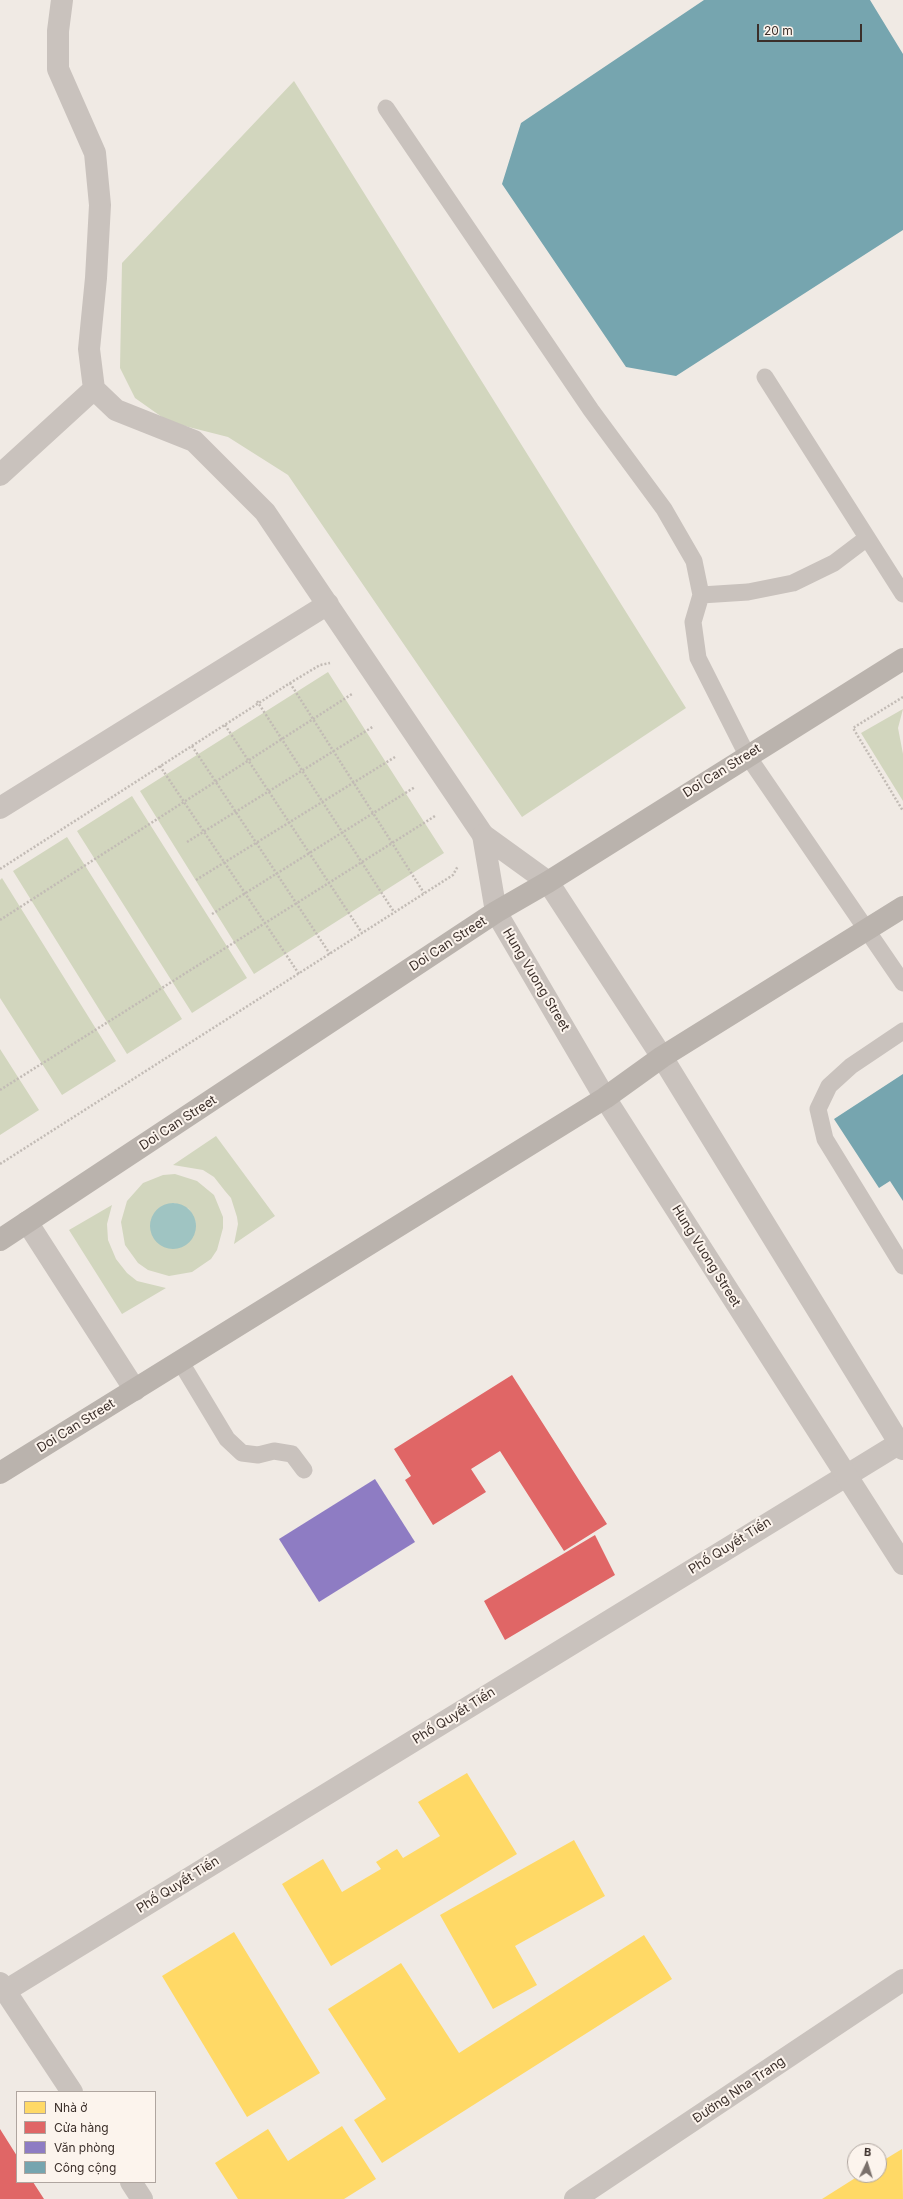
<!DOCTYPE html>
<meta charset="utf-8">
<style>
body{margin:0}
#map{position:relative;width:903px;height:2199px;overflow:hidden;background:#f0eae4;font-family:Inter,sans-serif}
canvas{display:block}
.legend{position:absolute;left:16px;top:2091px;width:140px;height:92px;box-sizing:border-box;background:#fcf4ed;border:1px solid #afa59f;margin:0;padding:5px 7px;list-style:none;font-size:12px;color:#3b2f2a}
.legend li{display:flex;align-items:center;gap:8px;height:20px}
.legend b{width:20px;border:1px solid #afa59f}
.north{position:absolute;left:847px;top:2143px;width:40px;height:40px;box-sizing:border-box;background:#fcf4ed;border:1px solid #afa59f;border-radius:50%;rotate:4deg;font-size:11px;font-weight:700;line-height:16px;text-align:center;color:#3b2f2a}
.north::after{content:'';display:block;margin:auto;width:14px;height:18px;background:#7a706b;clip-path:polygon(50% 0,100% 100%,50% 72%,0 100%)}
.scale{position:absolute;left:757px;top:24px;width:105px;height:18px;box-sizing:border-box;border:2px solid #3b2f2a;border-top:0;padding-left:5px;font-size:12px;line-height:14px;white-space:nowrap;color:#3b2f2a;-webkit-text-stroke:3px #fcf4ed;paint-order:stroke}
</style>
<div id="map">
<canvas width="903" height="2199"></canvas>
<ul class="legend">
<li><b style="height:11px;background:#ffd966"></b>Nhà ở</li>
<li><b style="height:11px;background:#e06666"></b>Cửa hàng</li>
<li><b style="height:11px;background:#8e7cc3"></b>Văn phòng</li>
<li><b style="height:11px;background:#76a5af"></b>Công cộng</li>
</ul>
<div class="north">B</div>
<div class="scale">20 m</div>
</div>
<script>
const ctx = document.querySelector('canvas').getContext('2d');
ctx.lineJoin = 'round';
function fillPath(path, color) { ctx.fillStyle = color; ctx.fill(path, 'evenodd'); }
const toPath = rows => new Path2D(rows.map(r => 'M' + r).join(''));
function trace(path, color, width, dash) { ctx.strokeStyle = color; ctx.lineWidth = width; ctx.lineCap = dash ? 'butt' : 'round'; ctx.setLineDash(dash || []); ctx.stroke(path); }
function label(font, color, halo, rows, align = 'center') {
  ctx.font = font + ' Inter,sans-serif'; ctx.lineWidth = 4; ctx.setLineDash([]); ctx.textBaseline = 'middle'; ctx.strokeStyle = halo; ctx.fillStyle = color; for (const [text, x, y, turn = 0] of rows) {
    ctx.save(); ctx.translate(x, y); ctx.rotate((+turn || 0) * Math.PI / 180); ctx.textAlign = isNaN(turn) ? turn : align; if (halo) ctx.strokeText(text, 0, 0); ctx.fillText(text, 0, 0); ctx.restore();
  }
}
fillPath(toPath([
 [294,81,686,708,522,817,288,475,228,437,169,422,135,398,120,368,122,263],
 [328,672,444,853,254,974,140,791],
 [903,709,898,728,903,754,903,801,861,733],
 [132,796,247,978,192,1013,77,831],
 [67,837,182,1019,127,1054,13,871],
 [2,878,116,1061,62,1095,0,998,0,880],
 [0,1049,39,1110,0,1135],
 [216,1136,275,1216,234,1244,238,1224,237,1217,231,1198,225,1191,214,1177,203,1170,173,1165],
 [175,1174,197,1181,214,1195,223,1217,223,1228,217,1250,211,1259,192,1272,169,1276,148,1270,138,1263,125,1245,121,1222,127,1201,143,1183,163,1175],
 [174,1203,189,1209,196,1223,159,1208],
 [112,1205,107,1224,108,1240,116,1259,127,1273,137,1281,166,1288,122,1314,69,1230]
]), '#d2d6be');
fillPath(toPath([
 '150 1226a23 23 0 1 1 46 0a23 23 0 1 1-46 0Z'
]), '#9fc4c2');
fillPath(toPath([
 [467,1773,517,1854,331,1966,282,1884,323,1859,342,1892,381,1869,376,1862,397,1849,403,1858,440,1836,418,1802],
 [574,1840,605,1896,515,1946,537,1985,493,2009,440,1915],
 [234,1932,320,2073,247,2117,162,1976],
 [644,1935,672,1979,382,2163,354,2120,386,2099,328,2009,401,1963,459,2053],
 [342,2126,376,2179,344,2199,238,2199,215,2163,268,2129,288,2161],
 [902,2149,903,2199,822,2199,860,2175,879,2175,879,2163]
]), '#ffd966');
fillPath(toPath([
 [512,1375,607,1524,564,1551,500,1451,471,1469,486,1492,433,1525,405,1480,411,1476,394,1449],
 [595,1535,615,1575,505,1640,484,1601],
 [0,2129,17,2156,17,2182,33,2182,44,2199,0,2199]
]), '#e06666');
fillPath(toPath([
 [375,1479,415,1542,319,1602,279,1539]
]), '#8e7cc3');
fillPath(toPath([
 [704,0,870,0,903,54,903,230,676,376,626,367,502,184,521,123],
 [903,1074,903,1201,890,1181,879,1188,834,1119]
]), '#76a5af');
trace(toPath([
 [290,683,424,893],
 [903,697,853,728,903,811],
 [257,701,394,912],
 [225,725,362,933],
 [192,746,330,954],
 [160,766,299,974],
 [187,842,374,726],
 [0,869,290,683,320,665,330,663],
 [196,880,395,757],
 [212,914,415,787],
 [0,920,352,694],
 [0,1090,435,816],
 [0,1164,453,875,458,866]
]), '#c2bbb5', 2.5, [2, 2]);
trace(toPath([
 [386,108,591,410,664,509,694,561,701,595,693,622,698,658,747,755,903,983],
 [765,377,903,594],
 [701,595,748,592,793,583,834,563,867,538],
 [903,1031,851,1066,829,1086,818,1109,825,1139,903,1266],
 [180,1361,227,1439,242,1453,258,1455,274,1451,292,1454,304,1470]
]), '#c9c2bd', 17);
trace(toPath([
 [62,0,58,31,58,69,95,153,100,205,96,278,89,349,94,389,116,410,194,441,265,512,483,835],
 [0,475,94,389],
 [0,808,328,604],
 [0,1983,72,2092],
 [5,1991,903,1441],
 [131,2182,142,2199],
 [575,2199,903,1980]
]), '#c9c2bd', 22);
trace(toPath([
 [483,835,496,912,605,1098,903,1564],
 [483,835,548,882,662,1057,903,1449],
 [27,1222,135,1390]
]), '#c9c2bd', 22);
trace(toPath([
 [0,1240,496,912,548,882,903,659],
 [0,1473,605,1098,662,1057,903,907]
]), '#bab3ad', 22);
label('13px', '#3b2f2a', '#fcf4ed', [
 ["Doi Can Street",722,771,-32],
 ["Doi Can Street",448,944,-33],
 ["Hung Vuong Street",536,980,59],
 ["Doi Can Street",178,1123,-33],
 ["Hung Vuong Street",706,1256,58],
 ["Doi Can Street",76,1426,-32],
 ["Phố Quyết Tiến",730,1546,-32],
 ["Phố Quyết Tiến",454,1716,-32],
 ["Phố Quyết Tiến",178,1885,-32],
 ["Đường Nha Trang",739,2090,-34]
]);
</script>
